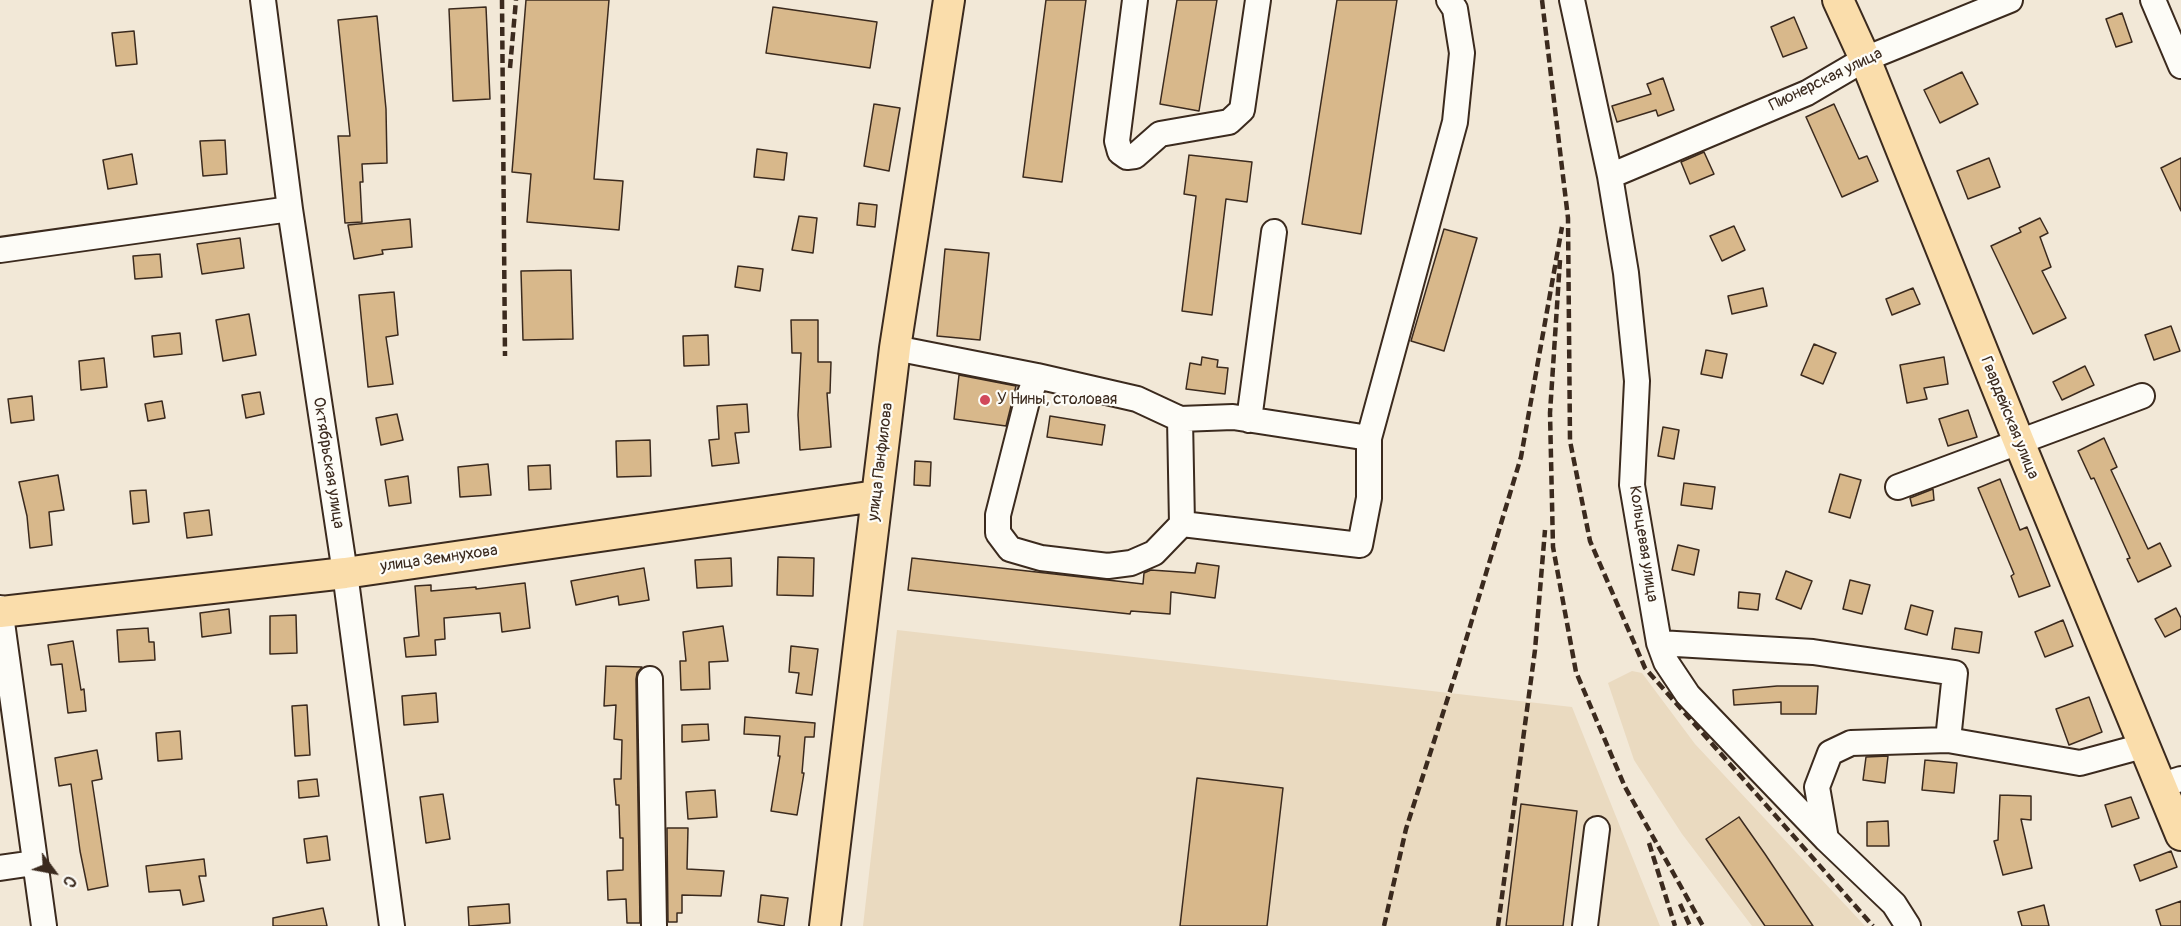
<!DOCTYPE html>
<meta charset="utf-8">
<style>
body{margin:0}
#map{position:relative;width:2181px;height:926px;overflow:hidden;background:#f2e8d7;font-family:Pangolin,sans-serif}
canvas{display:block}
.north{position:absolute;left:24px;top:842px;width:60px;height:60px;-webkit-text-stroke:4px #fdfcf7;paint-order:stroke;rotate:122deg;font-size:16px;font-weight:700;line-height:24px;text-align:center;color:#3b2a1e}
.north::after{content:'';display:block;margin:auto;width:21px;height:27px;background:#3b2a1e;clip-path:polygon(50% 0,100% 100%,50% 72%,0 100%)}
</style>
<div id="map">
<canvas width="2181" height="926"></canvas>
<div class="north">С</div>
</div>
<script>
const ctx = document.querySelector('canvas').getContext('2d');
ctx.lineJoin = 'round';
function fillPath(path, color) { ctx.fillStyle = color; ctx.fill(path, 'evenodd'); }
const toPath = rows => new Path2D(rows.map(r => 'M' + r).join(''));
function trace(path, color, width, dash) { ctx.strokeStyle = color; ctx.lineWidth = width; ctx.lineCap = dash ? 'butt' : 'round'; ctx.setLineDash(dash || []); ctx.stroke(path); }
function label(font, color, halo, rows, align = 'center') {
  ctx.font = font + ' Pangolin,sans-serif'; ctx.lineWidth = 4.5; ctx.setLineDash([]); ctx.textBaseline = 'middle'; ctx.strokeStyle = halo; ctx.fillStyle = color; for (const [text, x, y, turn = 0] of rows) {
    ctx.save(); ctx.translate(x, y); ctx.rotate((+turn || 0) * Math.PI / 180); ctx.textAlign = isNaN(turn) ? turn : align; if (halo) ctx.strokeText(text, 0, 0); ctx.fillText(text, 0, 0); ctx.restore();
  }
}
fillPath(toPath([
 [897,630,1572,707,1660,926,863,926],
 [1632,671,1642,673,1695,744,1865,926,1752,926,1682,834,1634,760,1608,683]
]), '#eadac0');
const building = toPath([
 [526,0,609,0,594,179,623,181,619,230,527,222,531,174,512,172,526,0],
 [1046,0,1086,0,1062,182,1023,177,1046,0],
 [1177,0,1217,0,1199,111,1160,104,1177,0],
 [1337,0,1397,0,1361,234,1302,224,1337,0],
 [486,7,490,99,453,101,449,9,486,7],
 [773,7,877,22,870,68,766,53,773,7],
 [2122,13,2132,42,2116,47,2106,19,2122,13],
 [377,16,386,109,387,163,362,164,363,182,360,182,362,222,345,223,338,136,350,136,338,20,377,16],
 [1794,17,1807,48,1783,57,1771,27,1794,17],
 [134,31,137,64,116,66,112,33,134,31],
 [1962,72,1978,104,1940,123,1924,90,1962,72],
 [1663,78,1674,110,1658,116,1656,110,1617,122,1612,106,1651,94,1647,84,1663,78],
 [874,104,900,108,889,171,864,166,874,104],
 [1834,104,1859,159,1867,156,1878,181,1842,197,1806,117,1834,104],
 [225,140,227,174,203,176,200,141,225,140],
 [757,149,787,153,784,180,754,177,757,149],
 [1704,152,1714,174,1690,184,1681,162,1704,152],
 [132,154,137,184,108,189,103,160,132,154],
 [1189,155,1252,162,1247,202,1226,199,1212,315,1182,311,1196,196,1184,194,1189,155],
 [1989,158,2000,187,1968,199,1957,171,1989,158],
 [2181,158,2181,211,2161,168,2181,158],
 [859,203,877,205,875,227,857,225,859,203],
 [799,216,817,218,813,253,792,250,799,216],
 [2040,218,2048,233,2040,237,2051,267,2042,271,2066,318,2033,334,1991,246,2021,232,2019,228,2040,218],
 [410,219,412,247,382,250,383,254,354,259,348,225,410,219],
 [1734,226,1745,250,1722,261,1710,236,1734,226],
 [1444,229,1477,238,1444,351,1411,341,1444,229],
 [240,238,244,268,202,274,197,244,240,238],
 [945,249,989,253,980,340,937,336,945,249],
 [160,254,162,277,135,279,133,256,160,254],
 [738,266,763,269,760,291,735,287,738,266],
 [571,270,573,339,523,340,521,271,571,270],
 [1763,288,1767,306,1732,314,1728,296,1763,288],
 [1913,288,1920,304,1892,315,1886,299,1913,288],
 [394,292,398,335,386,337,393,384,368,387,359,295,394,292],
 [249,314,256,355,223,361,216,320,249,314],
 [791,320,818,320,818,362,831,362,830,393,827,393,831,447,800,450,798,415,801,353,792,353,791,320],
 [2171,326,2180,351,2154,360,2145,335,2171,326],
 [180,333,182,354,154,357,152,336,180,333],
 [708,335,709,365,684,366,683,336,708,335],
 [1814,344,1836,353,1823,384,1801,375,1814,344],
 [1706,350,1727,354,1722,378,1701,374,1706,350],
 [1202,357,1218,360,1217,367,1228,368,1225,394,1186,389,1190,363,1201,365,1202,357],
 [1944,357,1948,384,1924,388,1927,399,1907,403,1900,365,1944,357],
 [104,358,107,387,81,390,79,361,104,358],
 [2085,366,2094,385,2062,400,2053,382,2085,366],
 [959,375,1016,386,1006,426,954,419,959,375],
 [260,392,264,414,246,418,242,395,260,392],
 [32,396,34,420,11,423,8,399,32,396],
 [162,401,165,418,148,421,145,404,162,401],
 [747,404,749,432,735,433,739,463,712,466,709,440,719,439,717,406,747,404],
 [1968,410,1977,437,1948,446,1939,419,1968,410],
 [397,414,403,440,381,445,376,418,397,414],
 [1050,416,1105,425,1102,445,1047,437,1050,416],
 [1663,427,1679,430,1674,459,1658,456,1663,427],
 [2104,438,2117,467,2111,470,2148,549,2160,543,2171,566,2138,582,2127,559,2130,558,2094,478,2091,479,2078,451,2104,438],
 [650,440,651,476,617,477,616,441,650,440],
 [915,461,931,462,930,486,914,485,915,461],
 [488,464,491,495,460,497,458,467,488,464],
 [550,465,551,489,529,490,528,466,550,465],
 [1840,474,1861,480,1850,518,1829,512,1840,474],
 [58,475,64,510,49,512,52,545,30,548,27,516,19,482,58,475],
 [408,476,411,503,389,506,385,480,408,476],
 [2000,479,2020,530,2027,527,2050,586,2019,597,2011,576,2014,574,1978,488,2000,479],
 [1684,483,1715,487,1712,509,1681,505,1684,483],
 [1933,489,1934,500,1912,506,1910,498,1933,489],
 [146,490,149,522,133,524,130,491,146,490],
 [209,510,212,535,187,538,184,513,209,510],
 [1678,545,1699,550,1694,575,1672,570,1678,545],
 [778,557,814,558,813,596,777,595,778,557],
 [731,558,732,586,697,588,695,560,731,558],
 [912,558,1143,584,1144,573,1151,570,1195,573,1197,563,1219,566,1215,598,1171,592,1170,614,1131,611,1130,614,908,590,912,558],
 [644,568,649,600,619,605,618,596,576,605,571,581,644,568],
 [1786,571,1812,581,1801,609,1776,599,1786,571],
 [1850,580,1870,585,1862,614,1843,609,1850,580],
 [525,583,530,628,502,632,500,613,444,618,445,639,435,640,436,655,406,657,404,638,419,636,415,586,431,585,431,591,476,587,476,589,525,583],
 [1739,592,1760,594,1758,610,1738,608,1739,592],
 [1911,605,1933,611,1927,635,1905,629,1911,605],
 [2176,608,2181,618,2181,629,2165,637,2155,619,2176,608],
 [229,609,231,633,202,637,200,613,229,609],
 [296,615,297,653,270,654,270,616,296,615],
 [2063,620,2073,646,2045,657,2035,632,2063,620],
 [723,626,728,661,709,662,710,689,681,690,680,661,686,661,683,632,723,626],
 [148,628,149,642,154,642,155,660,119,662,117,630,148,628],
 [1955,628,1982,632,1979,653,1952,649,1955,628],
 [73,641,81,690,84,689,86,711,68,713,62,664,51,665,48,645,73,641],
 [791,646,818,649,812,695,796,693,799,673,789,672,791,646],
 [606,666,642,667,637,673,636,679,640,923,627,923,626,899,608,900,607,871,623,870,623,838,620,838,619,805,616,805,614,779,621,779,622,740,614,739,616,705,604,706,606,666],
 [1777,686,1818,686,1816,714,1781,714,1781,702,1734,705,1733,690,1777,686],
 [436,693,438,722,404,725,402,696,436,693],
 [2089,697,2102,732,2069,745,2056,709,2089,697],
 [307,705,310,755,295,756,292,706,307,705],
 [745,717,815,723,814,737,805,737,802,773,804,773,797,815,771,811,780,756,778,756,780,736,744,734,745,717],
 [708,724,709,740,682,742,682,725,708,724],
 [180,731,182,759,158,761,156,733,180,731],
 [97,750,102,779,92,781,108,886,88,890,80,851,71,784,59,786,55,758,97,750],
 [1888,756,1885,783,1863,780,1866,757,1888,756],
 [1925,760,1957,763,1954,793,1922,790,1925,760],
 [1197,778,1283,788,1267,926,1180,926,1197,778],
 [317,779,319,796,299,798,298,781,317,779],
 [715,790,717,817,688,819,686,792,715,790],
 [443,794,450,839,426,843,420,797,443,794],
 [2000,795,2031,796,2031,820,2021,819,2032,868,2003,875,1994,841,1998,840,2000,795],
 [2131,797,2139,818,2112,827,2105,805,2131,797],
 [1521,804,1577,811,1563,926,1506,926,1521,804],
 [1739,817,1765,854,1813,926,1765,926,1706,839,1739,817],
 [1888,821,1889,846,1867,846,1867,822,1888,821],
 [667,828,688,828,687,869,724,871,721,896,682,895,682,913,677,913,677,922,668,922,667,828],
 [327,836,330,860,307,863,304,839,327,836],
 [2171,851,2177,867,2140,881,2134,865,2171,851],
 [204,859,206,876,199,876,204,901,183,905,180,890,149,892,146,866,204,859],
 [761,895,788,898,784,926,758,922,761,895],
 [2181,901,2181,926,2161,926,2156,910,2181,901],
 [509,904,510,923,469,926,468,907,509,904],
 [2044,905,2049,926,2022,926,2018,912,2044,905],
 [323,908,327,926,273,926,273,918,323,908]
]);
fillPath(building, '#d8b88b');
trace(building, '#3b2a1e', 1.5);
const minor = toPath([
 [263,0,290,209,345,573,392,926],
 [1135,0,1117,141,1120,152,1127,157,1135,156,1160,134,1229,122,1242,110,1258,0],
 [1572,0,1610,176,1626,273,1637,381,1632,485,1659,643,1666,662,1688,695,1826,839,1894,904,1908,926],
 [2153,0,2181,66],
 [1610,176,1807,93,1865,59,2010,0],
 [0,250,290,209],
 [895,348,1037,376,1027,401,998,515,998,533,1010,549,1041,558,1108,566,1131,563,1154,553,1182,524,1180,419,1137,399,1037,376],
 [1180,419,1233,417,1369,438,1369,498,1360,545,1182,524],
 [1249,420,1274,232],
 [1369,438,1455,122,1462,53,1455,9,1449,0],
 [1898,487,2142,396],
 [0,608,44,926],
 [1659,643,1813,652,1955,673,1948,740],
 [650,679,654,926],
 [2159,786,2181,779],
 [1826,839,1817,787,1830,753,1851,743,1948,740,2080,763,2143,746],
 [0,868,34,863],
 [1585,926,1597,829]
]);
const major = toPath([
 [1838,0,1865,59,2019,442,2181,835],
 [0,612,345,573,876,496],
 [825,926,895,348,949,0]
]);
trace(minor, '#3b2a1e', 28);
trace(major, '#3b2a1e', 34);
trace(minor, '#fdfcf7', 24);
trace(major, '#faddab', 30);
trace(toPath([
 [502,0,505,356],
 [1542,0,1568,218,1570,441,1590,541,1645,668,1873,926],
 [510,68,516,0],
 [1560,260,1550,413,1553,547,1576,672,1625,787,1703,926],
 [1649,843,1675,926],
 [1680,904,1690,926],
 [1384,926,1406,829,1459,663,1521,457,1562,227],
 [1498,926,1535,650,1545,530]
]), '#3b2a1e', 4.5, [9, 4.5]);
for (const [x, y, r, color] of [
 [985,400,6,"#d1495b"]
]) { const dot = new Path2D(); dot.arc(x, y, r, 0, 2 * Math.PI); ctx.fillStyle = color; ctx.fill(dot); trace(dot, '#fdfcf7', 2); }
label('16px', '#3b2a1e', '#fdfcf7', [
 ["Пионерская улица",1826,80,-26],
 ["Гвардейская улица",2009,418,68],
 ["улица Панфилова",881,462,-83],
 ["Октябрьская улица",328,463,81],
 ["Кольцевая улица",1643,544,81],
 ["улица Земнухова",439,559,-8]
]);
label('16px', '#3b2a1e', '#fdfcf7', [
 ["У Нины, столовая",997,400]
], 'left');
</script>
